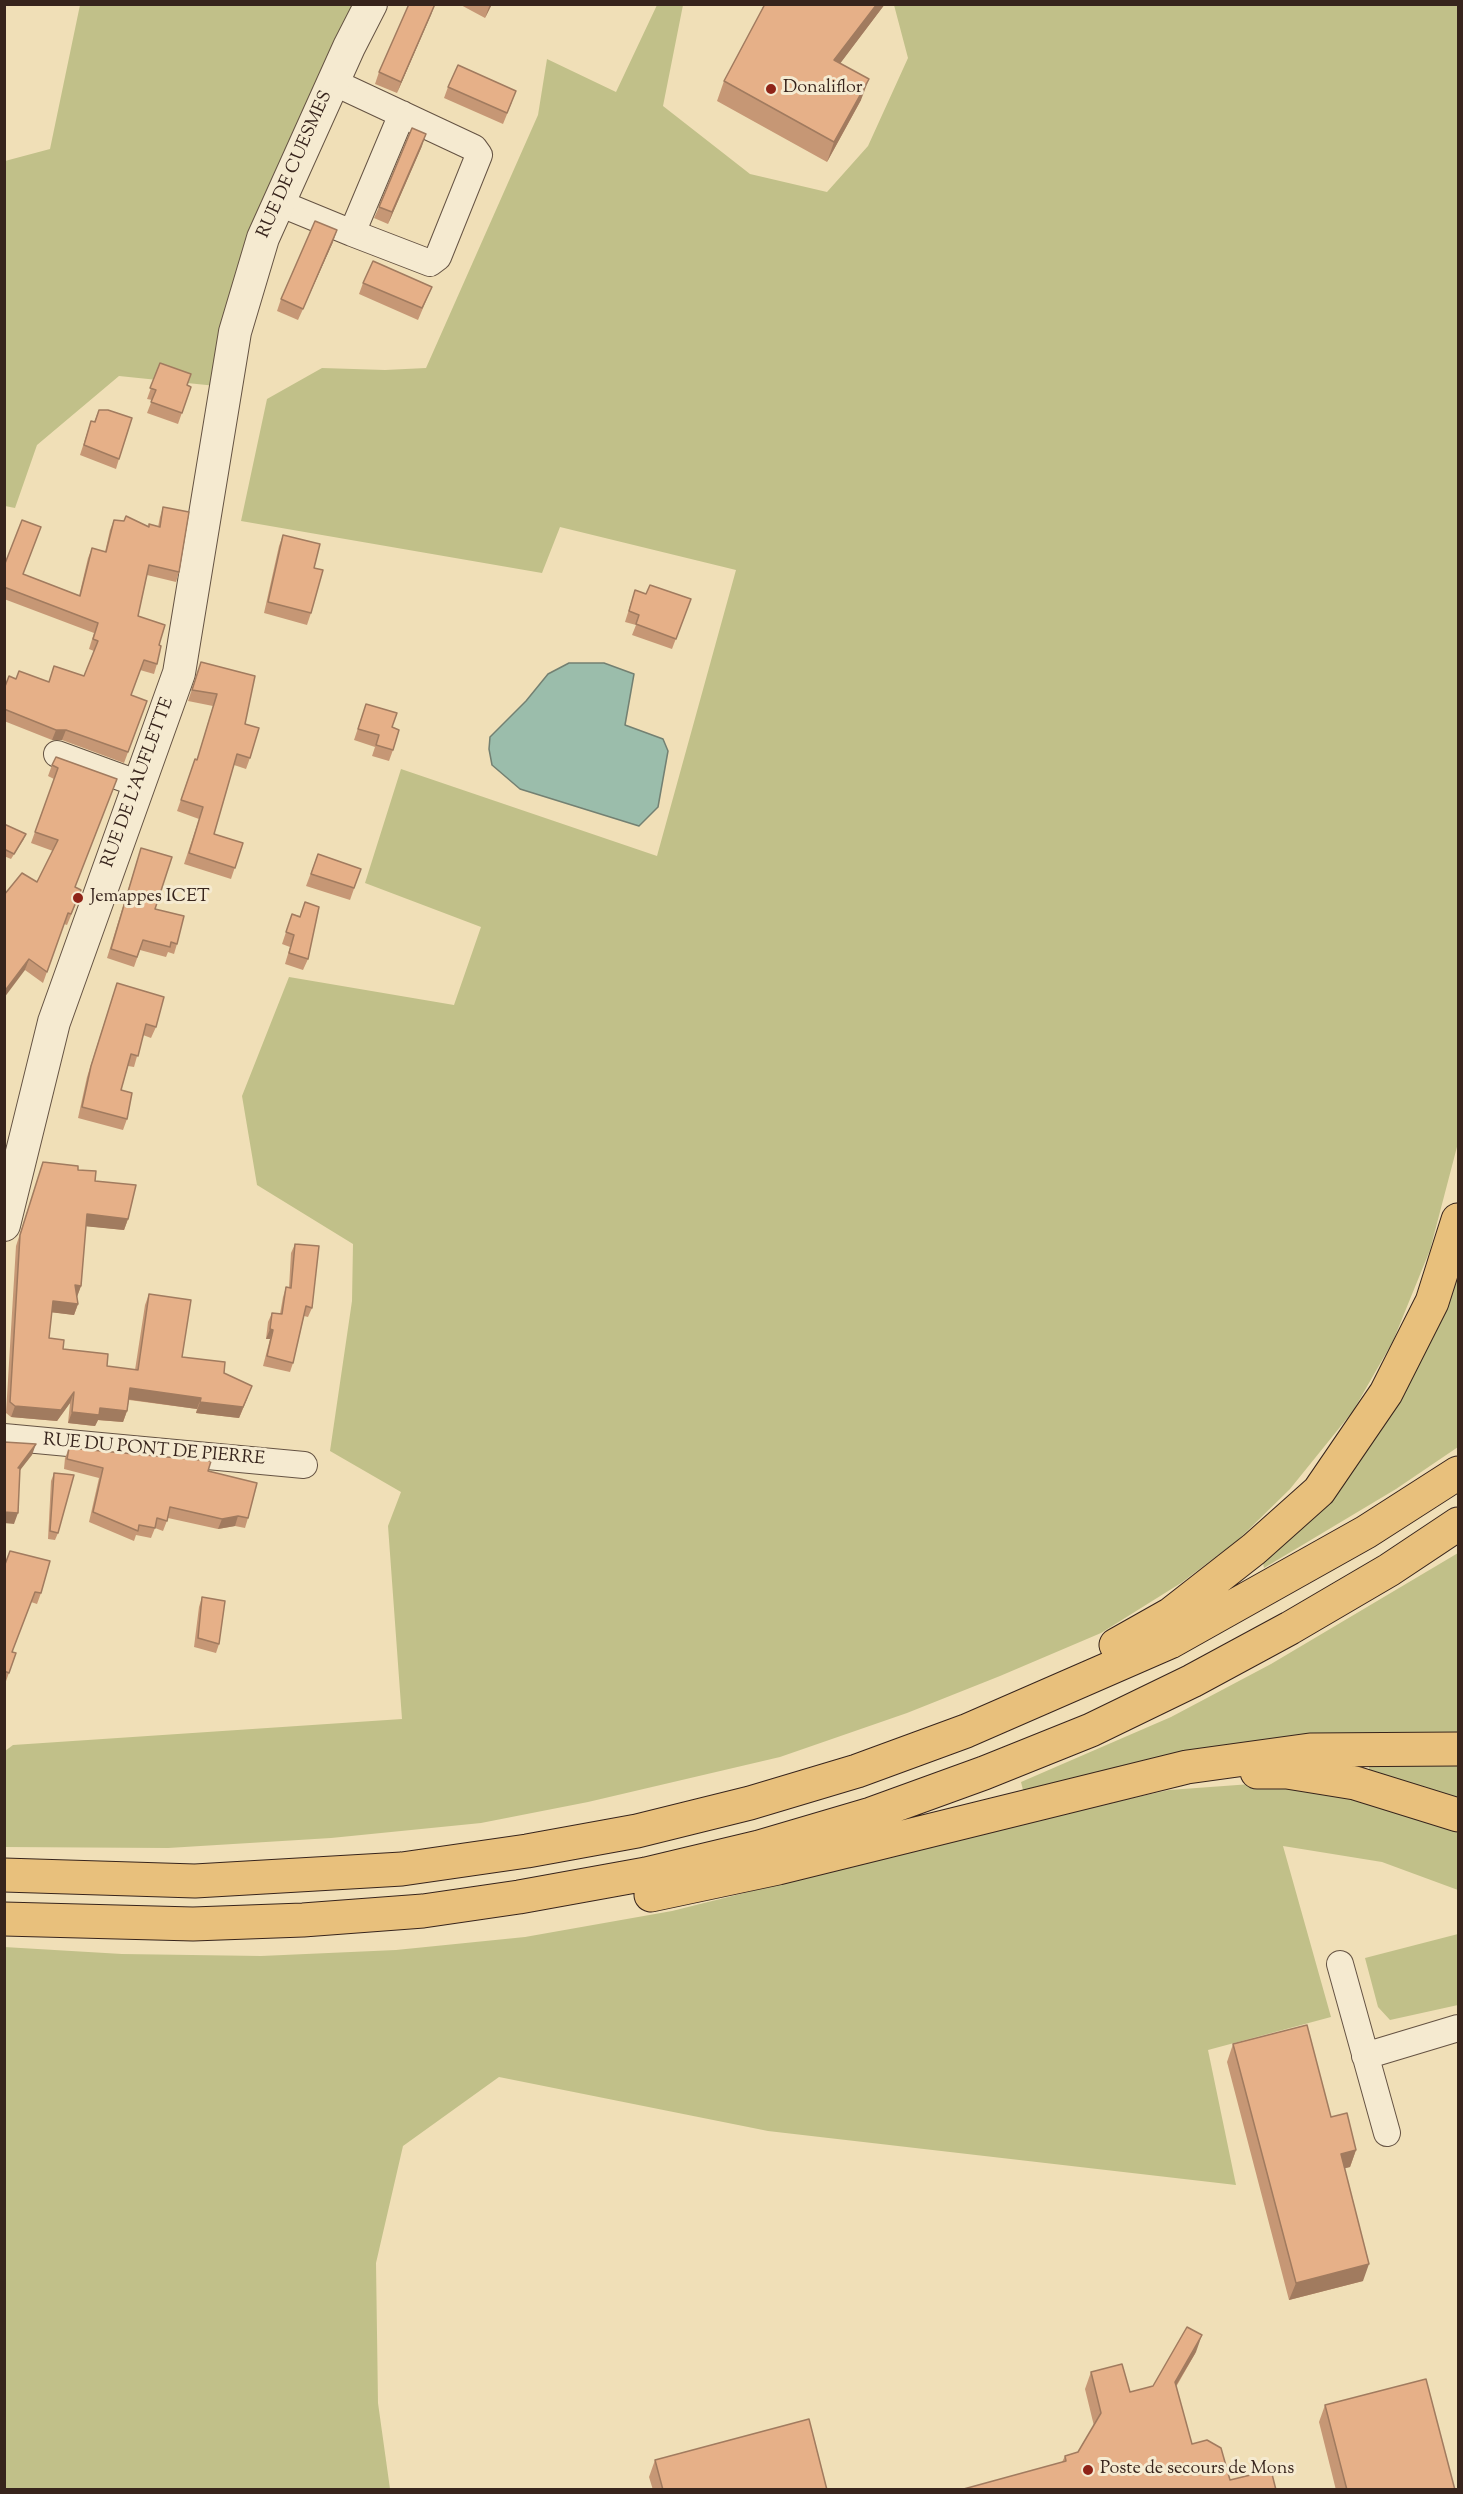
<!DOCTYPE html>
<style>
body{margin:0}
#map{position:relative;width:1463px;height:2494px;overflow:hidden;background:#f0dfb7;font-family:"Sorts Mill Goudy",serif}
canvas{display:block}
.frame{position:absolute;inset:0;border:6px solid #37241c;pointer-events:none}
</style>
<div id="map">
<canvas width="1463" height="2494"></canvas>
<div class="frame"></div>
</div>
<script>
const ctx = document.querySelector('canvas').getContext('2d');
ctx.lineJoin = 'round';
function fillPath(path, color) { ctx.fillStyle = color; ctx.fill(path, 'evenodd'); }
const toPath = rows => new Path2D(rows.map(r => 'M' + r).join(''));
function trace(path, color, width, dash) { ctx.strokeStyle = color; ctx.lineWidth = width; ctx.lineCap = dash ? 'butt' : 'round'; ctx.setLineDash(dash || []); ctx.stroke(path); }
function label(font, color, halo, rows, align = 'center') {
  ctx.font = font + ' "Sorts Mill Goudy",serif'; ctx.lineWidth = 6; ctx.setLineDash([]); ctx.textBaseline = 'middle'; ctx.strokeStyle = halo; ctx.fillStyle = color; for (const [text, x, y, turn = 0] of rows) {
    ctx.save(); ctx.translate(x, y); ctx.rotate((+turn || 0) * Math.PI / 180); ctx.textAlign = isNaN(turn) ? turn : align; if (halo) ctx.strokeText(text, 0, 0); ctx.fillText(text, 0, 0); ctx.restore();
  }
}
fillPath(toPath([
 [80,5,371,5,263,238,226,387,119,376,37,445,15,508,5,506,5,161,50,149],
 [657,5,683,5,663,106,750,174,827,192,868,146,908,58,894,5,1458,5,1458,1143,1430,1250,1393,1341,1353,1411,1290,1489,1238,1540,1181,1583,1101,1633,1000,1676,907,1713,780,1757,588,1802,481,1823,331,1838,168,1848,5,1847,5,1751,13,1745,402,1719,388,1526,401,1492,330,1451,352,1301,353,1244,257,1185,242,1096,289,977,454,1005,481,927,365,883,401,769,657,856,736,570,560,527,542,573,241,521,267,399,322,368,385,370,426,368,538,115,547,59,616,92],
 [1458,1252,1458,1447,1396,1489,1264,1568,1262,1558],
 [1458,1553,1458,1738,1196,1754,1103,1771,1023,1790,1021,1782,1171,1717,1271,1664],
 [1458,1764,1458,1801,1369,1775,1369,1766],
 [1265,1783,1325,1786,1458,1826,1458,1890,1382,1862,1283,1846,1331,2017,1208,2050,1236,2185,768,2131,499,2077,403,2146,376,2263,378,2403,390,2489,5,2489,4,1947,122,1954,261,1956,396,1950,525,1937,672,1911,1061,1814,1169,1790],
 [1458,1934,1458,2005,1390,2020,1378,2007,1365,1958]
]), '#c1c089');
const water = toPath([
 [569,663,604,663,634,674,625,725,663,739,668,751,658,807,639,826,520,789,492,765,489,749,490,737,526,701,548,674,569,663]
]);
fillPath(water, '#9bbdab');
trace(water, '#738072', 1.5);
const minor = toPath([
 [333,82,474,148,479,155,438,257,430,263,352,233],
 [279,203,352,233,402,114],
 [57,754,139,784],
 [4,1437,304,1465],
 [1340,1964,1387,2133],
 [1365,2056,1458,2028]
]);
const tertiary = toPath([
 [4,1225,54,1022,179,673,235,332,263,238,349,47,371,4]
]);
const motorway = toPath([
 [1116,1645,1171,1614,1254,1549,1319,1491,1386,1393,1432,1302,1458,1220],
 [1257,1772,1287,1772,1355,1783,1458,1815],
 [4,1875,195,1881,402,1869,527,1851,637,1831,750,1803,857,1771,966,1731,1170,1642,1366,1532,1458,1473],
 [651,1895,778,1868,1187,1767,1310,1750,1458,1749],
 [4,1919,193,1924,303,1920,423,1911,519,1897,646,1874,759,1847,871,1814,984,1773,1091,1730,1192,1681,1290,1628,1389,1570,1458,1524]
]);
trace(minor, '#655343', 28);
trace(tertiary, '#655343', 34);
trace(motorway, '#37241c', 35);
trace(minor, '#f5ead0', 26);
trace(tertiary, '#f5ead0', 32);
trace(motorway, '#e8c07c', 33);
fillPath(toPath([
 [435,4,397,93,375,84,379,72],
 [459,4,492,4,485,18],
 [764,4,885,4,840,63,861,100,827,162,717,101,724,81,760,14],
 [448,87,512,102,503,124,444,98],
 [422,146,388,224,374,218,379,207],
 [333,242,298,320,277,311,281,299],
 [363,283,432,287,418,320,359,294],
 [160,363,187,385,191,387,178,424,147,413,152,400,147,399],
 [99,410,119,459,116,469,80,455,91,421,94,422],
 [163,507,179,572,176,582,147,575,138,616,159,645,157,664,154,674,140,670,131,695,147,701,124,763,62,740,52,740,4,721,4,689,16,679,48,682,84,676,94,651,89,649,94,633,4,599,4,566,23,574,79,596,88,558,92,548,105,552,110,530,114,520,149,526,158,527,160,517],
 [283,535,314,568,311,613,307,625,264,613,279,546],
 [635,590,646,594,691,599,672,649,632,635,636,625,625,622],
 [201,662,245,724,250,758,246,769,234,765,214,834,243,843,231,879,184,864,199,819,177,811,195,759,197,760,213,706,188,701],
 [366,704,392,727,393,750,389,761,372,756,375,747,354,740],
 [52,765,117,779,75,887,77,901,67,925,64,924,43,983,25,970,37,882,53,851,31,843,54,779,48,776],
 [4,824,24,839,11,859,4,856],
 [141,848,155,909,177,944,174,954,168,952,166,957,140,950,134,967,107,958],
 [318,854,361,869,350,900,306,886],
 [305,902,308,959,303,970,285,964,290,947,282,944,292,914,300,916],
 [117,983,156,1027,151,1038,143,1035,134,1067,128,1066,121,1090,127,1119,123,1130,78,1118,87,1077],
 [43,1162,78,1170,95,1181,128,1219,124,1230,86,1226,81,1286,77,1296,78,1304,74,1315,51,1312,49,1338,63,1349,107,1366,135,1370,145,1305,149,1294,182,1357,224,1373,248,1397,239,1418,196,1413,197,1409,129,1400,127,1411,123,1422,98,1420,95,1426,68,1423,70,1403,57,1421,11,1417,6,1413,16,1246],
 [295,1244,312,1308,308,1317,304,1316,293,1363,290,1372,263,1366,270,1339,266,1339,268,1322,272,1313,280,1314,283,1297,286,1287,289,1288,291,1253],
 [69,1448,208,1471,248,1518,245,1528,235,1526,218,1529,168,1518,163,1531,155,1528,151,1538,136,1535,134,1541,89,1522,99,1478,64,1469,65,1458],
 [54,1473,58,1533,55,1540,48,1539,51,1481],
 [4,1567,41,1593,37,1604,31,1602,12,1652,16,1653,5,1684],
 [202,1597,219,1644,216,1653,194,1647,199,1607],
 [1233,2044,1331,2117,1356,2150,1350,2167,1344,2168,1363,2281,1289,2300,1227,2062],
 [1196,2352,1176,2387,1192,2444,1230,2480,1062,2462,1065,2456,1078,2452,1094,2426,1085,2389,1091,2372,1130,2392,1153,2386],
 [1325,2405,1455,2490,1336,2490,1319,2422],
 [655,2460,827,2490,653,2490,649,2477]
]), '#c69775');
fillPath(toPath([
 [435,4,431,15,397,93,401,82],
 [490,4,492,4,485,18],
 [877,4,885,4,827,81,834,60],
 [869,79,861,100,827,162,834,142],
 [426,134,422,146,388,224,392,212],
 [337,230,333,242,298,320,303,309],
 [56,730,66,730,62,740,52,740],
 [29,959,25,970,4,998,4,992],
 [87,1214,128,1219,124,1230,83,1226],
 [75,1285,81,1286,77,1297],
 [53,1301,78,1304,74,1315,49,1312],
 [270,1329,273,1330,270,1339,266,1339],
 [252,1386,239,1418,196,1413,200,1402],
 [130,1388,201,1398,197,1409,126,1399],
 [74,1392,70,1403,57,1421,11,1417,15,1406],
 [100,1408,127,1411,123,1422,98,1420,95,1426,68,1423,72,1412],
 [36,1444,32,1455,14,1478,18,1468],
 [4,1512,18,1513,14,1524,4,1523],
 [238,1516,235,1526,218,1529,222,1519],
 [1356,2150,1350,2167,1334,2171,1341,2154],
 [1369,2264,1363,2281,1289,2300,1296,2283],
 [1202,2335,1196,2352,1168,2399,1175,2382]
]), '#a17b5f');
const building = toPath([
 [409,4,435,4,401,82,379,72,409,4],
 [765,4,877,4,834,60,869,79,834,142,724,81,765,4],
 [458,65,516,91,507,113,448,87,458,65],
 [412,128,426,134,392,212,379,207,412,128],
 [315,221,337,230,303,309,281,299,315,221],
 [373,261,432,287,422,308,363,283,373,261],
 [160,363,191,374,187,385,191,387,182,413,151,402,156,390,150,388,160,363],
 [99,410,108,410,132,418,119,459,84,445,91,421,95,422,99,410],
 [163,507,189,512,179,572,149,565,138,616,165,625,159,645,161,646,157,664,144,660,131,695,147,701,128,752,66,730,56,730,4,709,4,689,9,676,16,679,19,671,49,682,54,666,84,676,98,641,93,639,98,623,4,587,4,566,22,520,41,527,23,574,80,596,92,548,106,552,114,520,124,521,126,516,149,527,149,524,160,527,163,507],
 [283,535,320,544,314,568,323,570,311,613,268,602,283,535],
 [650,585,691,599,676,639,636,624,639,615,629,611,635,590,646,594,650,585],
 [201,662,255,676,245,724,259,728,250,758,237,754,214,834,243,843,235,868,189,853,203,807,181,800,195,759,197,760,217,694,192,690,201,662],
 [366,704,397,713,392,727,399,730,393,750,376,745,379,735,358,729,366,704],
 [56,757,117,779,75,887,81,890,71,914,68,913,47,972,29,959,4,992,4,895,22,873,37,882,58,840,35,832,58,768,52,765,56,757],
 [4,824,26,834,14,854,4,849,4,824],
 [141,848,172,857,155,909,184,916,177,944,171,942,170,947,143,940,137,957,111,949,141,848],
 [318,854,361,869,354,888,311,874,318,854],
 [305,902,319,907,308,959,289,953,294,935,286,932,292,914,300,917,305,902],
 [117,983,164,997,156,1027,146,1024,138,1056,131,1054,121,1090,132,1093,127,1119,82,1107,91,1066,117,983],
 [43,1162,78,1166,78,1170,96,1171,95,1181,136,1185,128,1219,87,1214,81,1286,75,1285,78,1304,53,1301,49,1338,64,1340,63,1349,108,1354,107,1366,138,1370,149,1294,191,1300,182,1357,225,1362,224,1373,252,1386,243,1407,200,1402,201,1398,130,1388,127,1411,100,1408,99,1415,72,1412,74,1392,61,1410,15,1406,10,1402,20,1235,43,1162],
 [295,1244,319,1246,312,1308,306,1306,293,1363,267,1356,273,1330,270,1329,272,1313,282,1314,286,1287,291,1288,295,1244],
 [4,1442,36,1444,18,1468,20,1468,18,1513,4,1512,4,1442],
 [69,1448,211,1461,208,1471,257,1483,248,1518,238,1516,222,1519,170,1507,167,1521,157,1518,155,1528,139,1525,138,1531,93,1512,103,1468,67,1459,69,1448],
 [54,1473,74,1475,58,1533,50,1531,54,1473],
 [10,1551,50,1561,41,1593,35,1592,12,1652,16,1653,9,1673,4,1671,4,1567,10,1551],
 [202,1597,225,1601,219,1644,198,1638,202,1597],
 [1307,2025,1331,2117,1347,2113,1356,2150,1341,2154,1369,2264,1296,2283,1233,2044,1307,2025],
 [1187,2327,1202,2335,1175,2382,1192,2444,1207,2440,1221,2448,1230,2480,1271,2470,1276,2490,960,2490,1066,2461,1065,2456,1078,2452,1101,2413,1091,2372,1122,2364,1130,2392,1153,2386,1187,2327],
 [1426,2379,1455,2490,1347,2490,1325,2405,1426,2379],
 [809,2419,827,2490,663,2490,655,2460,809,2419]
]);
fillPath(building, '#e6b088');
trace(building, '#a17b5f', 1.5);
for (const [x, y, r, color] of [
 [771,89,6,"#8f2418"],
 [78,898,6,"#8f2418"],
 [1088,2470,6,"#8f2418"]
]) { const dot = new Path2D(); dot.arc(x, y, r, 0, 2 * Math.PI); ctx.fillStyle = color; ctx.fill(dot); trace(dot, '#f5ead0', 2); }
label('18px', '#37241c', '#f5ead0', [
 ["Donaliflor",783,89],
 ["Jemappes ICET",90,898],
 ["Poste de secours de Mons",1100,2470]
], 'left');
label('18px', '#37241c', '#f5ead0', [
 ["RUE DE CUESMES",296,165,-66],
 ["RUE DE L'AUFLETTE",139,783,-70],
 ["RUE DU PONT DE PIERRE",154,1451,5]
]);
</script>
